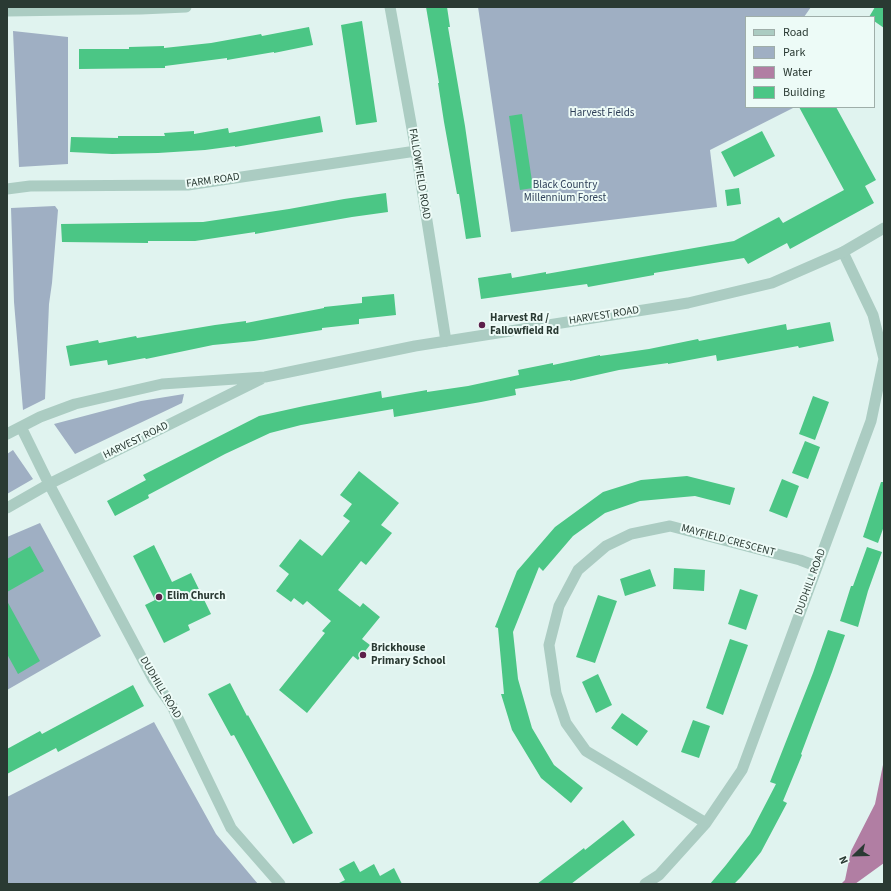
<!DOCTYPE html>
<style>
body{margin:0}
#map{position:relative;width:891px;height:891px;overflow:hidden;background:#e0f3ef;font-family:"Source Sans 3",sans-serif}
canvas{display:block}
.frame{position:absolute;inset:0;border:8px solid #2a3a33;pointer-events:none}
.legend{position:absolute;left:745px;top:16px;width:130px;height:92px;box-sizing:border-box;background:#edfbf7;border:1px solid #9faea9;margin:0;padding:5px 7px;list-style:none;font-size:12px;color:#2a3a33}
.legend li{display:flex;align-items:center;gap:8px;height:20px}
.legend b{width:20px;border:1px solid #9faea9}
.north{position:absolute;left:835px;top:835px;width:40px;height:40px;-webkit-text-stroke:3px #edfbf7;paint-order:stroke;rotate:247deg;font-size:11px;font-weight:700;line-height:16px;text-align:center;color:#2a3a33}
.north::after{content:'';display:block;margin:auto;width:14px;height:18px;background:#2a3a33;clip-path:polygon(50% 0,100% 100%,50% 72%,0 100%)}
</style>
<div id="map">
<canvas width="891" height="891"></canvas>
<div class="frame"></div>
<ul class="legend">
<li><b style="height:5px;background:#abccc2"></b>Road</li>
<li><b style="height:11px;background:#9fafc3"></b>Park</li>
<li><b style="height:11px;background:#b17ea3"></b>Water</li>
<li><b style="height:11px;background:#4bc685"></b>Building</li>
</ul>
<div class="north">N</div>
</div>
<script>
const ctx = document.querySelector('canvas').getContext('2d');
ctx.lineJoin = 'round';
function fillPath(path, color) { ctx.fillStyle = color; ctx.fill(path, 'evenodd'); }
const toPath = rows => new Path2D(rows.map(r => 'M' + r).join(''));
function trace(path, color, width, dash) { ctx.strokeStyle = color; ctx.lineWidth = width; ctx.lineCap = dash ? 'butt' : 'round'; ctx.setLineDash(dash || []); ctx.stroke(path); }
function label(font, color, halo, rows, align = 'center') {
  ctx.font = font + ' "Source Sans 3",sans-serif'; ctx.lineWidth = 4; ctx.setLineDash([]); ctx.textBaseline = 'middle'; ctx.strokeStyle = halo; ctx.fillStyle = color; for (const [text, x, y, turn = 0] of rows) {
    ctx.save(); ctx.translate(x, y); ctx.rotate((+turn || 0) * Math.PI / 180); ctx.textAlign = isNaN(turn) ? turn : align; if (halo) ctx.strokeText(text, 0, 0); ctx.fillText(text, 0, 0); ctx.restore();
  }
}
fillPath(toPath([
 [478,7,811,7,804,17,746,17,746,107,795,107,710,150,717,207,511,232],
 [13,31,68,37,68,164,19,167],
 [55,206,58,210,52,283,49,304,45,399,23,410,14,302,11,208],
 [184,394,182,403,75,454,54,424,141,401],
 [13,450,33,479,7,494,7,454],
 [40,523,101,636,7,690,7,537],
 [154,722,216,834,258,884,7,884,7,797]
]), '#9fafc3');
fillPath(toPath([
 [884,760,884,863,855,884,841,884,845,880,851,851,875,804]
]), '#b17ea3');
fillPath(toPath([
 [426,7,447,7,450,27,448,27,465,126,481,237,466,239,459,194,457,194,444,122,438,83,439,83],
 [875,7,884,7,884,28,874,21,874,17,869,17],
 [362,21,377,122,356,125,341,25],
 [309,27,313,45,274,53,274,52,227,60,227,58,165,66,165,68,79,69,79,49,129,49,129,47,164,46,164,48,211,43,261,34,262,36],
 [799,107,836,107,876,180,865,186,874,203,790,249,787,243,748,264,744,258,654,273,654,275,588,287,587,284,481,299,478,278,511,273,512,278,546,272,546,274,734,241,779,217,783,223,844,190],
 [522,114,533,188,520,190,509,116],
 [320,116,323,132,235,147,235,146,205,150,158,153,112,154,70,152,71,137,118,138,118,136,165,136,164,133,194,131,194,134,228,128,229,133],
 [762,131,775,156,734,177,721,152],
 [739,188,741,204,727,206,725,190],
 [386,193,388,212,352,217,255,234,255,232,195,241,148,241,148,243,62,242,61,224,203,222,289,209,344,199],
 [394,294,396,315,359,319,359,324,322,328,322,330,254,341,213,345,146,359,145,358,108,365,107,360,70,366,66,346,98,340,99,343,136,336,137,338,215,325,246,321,246,323,324,308,324,307,362,303,362,297],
 [830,322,834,341,799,348,798,346,717,361,716,355,668,364,668,363,619,370,570,381,570,380,515,389,516,395,481,402,394,417,393,409,301,425,270,433,225,454,148,495,149,498,115,516,107,501,146,480,143,475,259,416,304,406,381,391,382,398,427,390,427,392,468,386,519,375,518,370,553,363,553,365,600,355,600,356,649,349,698,339,699,341,786,324,787,330],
 [813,396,829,402,815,440,799,434],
 [805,441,820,447,808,479,792,473],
 [359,471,399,503,381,525,392,533,366,565,361,561,338,590,360,607,363,603,380,617,362,639,370,645,358,660,353,656,307,713,279,690,325,633,322,631,331,621,307,601,303,605,294,598,291,602,276,591,289,574,279,566,300,539,322,556,350,521,343,516,352,504,340,495],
 [687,476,735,488,730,505,695,496,640,501,605,513,573,536,543,571,539,567,513,632,518,679,532,728,554,765,583,788,571,803,541,778,512,730,501,694,504,694,498,628,495,627,517,571,555,527,603,492,641,480],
 [782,479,799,486,787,518,769,511],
 [881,482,884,482,884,526,878,543,863,537],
 [154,545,172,582,191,573,211,614,188,625,190,630,164,643,145,605,155,600,133,556],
 [30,546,44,571,7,592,7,559],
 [867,547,882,552,868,591,858,627,840,621,851,586,853,586],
 [674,568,705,570,704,591,673,589],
 [650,569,656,586,625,596,620,579],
 [740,589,758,595,746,630,728,624],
 [598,595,617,601,595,663,576,657],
 [7,601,40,661,18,674,7,654],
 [828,630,845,635,832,672,801,754,802,755,783,801,787,803,761,852,741,877,734,884,710,884,726,865,750,834,776,784,770,782,813,673],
 [730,639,748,645,723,715,706,708],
 [598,674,612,705,596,713,582,682],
 [230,683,247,716,248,715,313,833,293,844,234,735,231,736,208,694],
 [133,685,144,706,58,752,56,748,7,774,7,749,40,731,42,734],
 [622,713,648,731,637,746,611,728],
 [693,720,710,726,699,758,681,752],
 [623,820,635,835,571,884,537,884,584,848,585,850],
 [354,861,360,872,374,864,380,876,394,868,402,884,337,884,345,880,339,869]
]), '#4bc685');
trace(toPath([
 [390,7,416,151,446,341],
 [7,11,141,9,186,7],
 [7,189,30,186,188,185,416,151],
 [49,484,153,679,172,706,231,828,280,884],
 [706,823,586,751,566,723,556,693,549,645,559,606,578,570,606,546,631,534,670,526,800,560,816,566],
 [645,884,659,875,706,823,742,770,871,421,884,359,873,315,843,252]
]), '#abccc2', 11);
trace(toPath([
 [21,427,49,484],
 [7,434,40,417,75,404,162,384,265,377,415,346,688,303,772,283,843,252,884,228],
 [7,508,49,484,261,379]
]), '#abccc2', 11);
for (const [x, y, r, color] of [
 [482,325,4,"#5c1f4a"],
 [159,597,4,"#5c1f4a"],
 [363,655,4,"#5c1f4a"]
]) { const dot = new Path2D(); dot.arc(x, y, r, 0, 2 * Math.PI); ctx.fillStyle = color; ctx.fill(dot); trace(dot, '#edfbf7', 1.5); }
label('11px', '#2e3f58', '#edfbf7', [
 ["Harvest Fields",602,114],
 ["Black Country",565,186],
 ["Millennium Forest",565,199]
]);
label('11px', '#2a3a33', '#edfbf7', [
 ["FALLOWFIELD ROAD",419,174,81],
 ["FARM ROAD",213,181,-8],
 ["HARVEST ROAD",604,316,-9],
 ["HARVEST ROAD",136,441,-26],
 ["MAYFIELD CRESCENT",728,541,15],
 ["DUDHILL ROAD",811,582,-70],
 ["DUDHILL ROAD",160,688,59]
]);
label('bold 11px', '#2a3a33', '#edfbf7', [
 ["Harvest Rd /",490,319],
 ["Fallowfield Rd",490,332],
 ["Elim Church",167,597],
 ["Brickhouse",371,649],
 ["Primary School",371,662]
], 'left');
</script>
